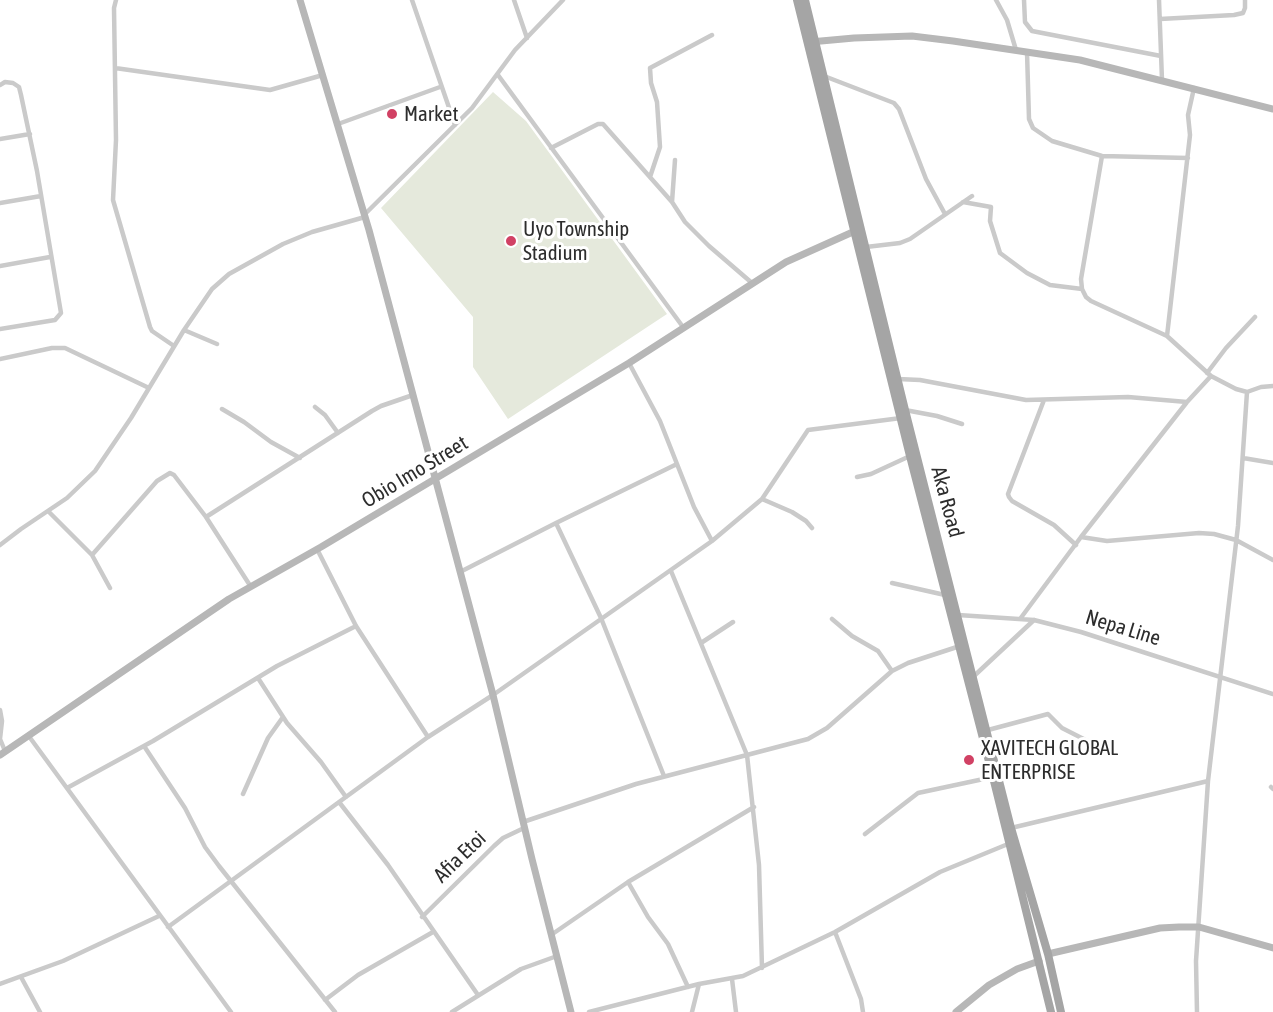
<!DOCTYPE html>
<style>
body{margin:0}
canvas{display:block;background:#fff}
</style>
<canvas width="1273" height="1012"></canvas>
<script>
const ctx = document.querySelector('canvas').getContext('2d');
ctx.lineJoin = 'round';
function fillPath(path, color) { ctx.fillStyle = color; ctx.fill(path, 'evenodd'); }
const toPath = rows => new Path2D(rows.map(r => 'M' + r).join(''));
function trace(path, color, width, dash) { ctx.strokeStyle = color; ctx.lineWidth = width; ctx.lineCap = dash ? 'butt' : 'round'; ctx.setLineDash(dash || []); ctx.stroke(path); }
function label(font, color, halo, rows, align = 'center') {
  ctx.font = font + ' "Asap Condensed",sans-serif'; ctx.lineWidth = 6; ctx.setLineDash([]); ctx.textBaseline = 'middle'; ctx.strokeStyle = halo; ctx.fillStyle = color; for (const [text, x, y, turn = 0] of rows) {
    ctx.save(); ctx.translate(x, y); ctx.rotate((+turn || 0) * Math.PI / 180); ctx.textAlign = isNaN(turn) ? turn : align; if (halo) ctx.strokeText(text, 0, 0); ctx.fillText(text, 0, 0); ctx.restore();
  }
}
fillPath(toPath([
 [493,92,526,121,667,314,508,419,473,367,473,317,381,208]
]), '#e5e9dc');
trace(toPath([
 [116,0,114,8,116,140,113,200,150,327,152,331,174,346],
 [412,0,455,125],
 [514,0,527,38],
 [996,0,1007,20,1016,50],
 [1024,0,1025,22,1032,31,1161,56],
 [1159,0,1162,80],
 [1160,19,1234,15,1243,13,1245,8,1245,0],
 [1027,52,1029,119,1033,128,1052,141,1102,156,1188,158],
 [115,68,270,90,323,75],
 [498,75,683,327],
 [824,76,894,103,899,109,926,179,945,214],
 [0,85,5,82,13,83,19,87,21,95,37,171,61,313,55,320,0,329],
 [338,124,440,87],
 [0,139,30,134],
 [551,148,598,124,603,124,672,202,685,222,709,246,752,283],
 [1102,156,1081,279,1082,289,1086,297,1091,301,1167,336,1211,376],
 [650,177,660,147,657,102,651,83,650,68,712,35],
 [672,202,675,160],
 [963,202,991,207,990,221,1000,253,1027,273,1050,285,1082,289],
 [0,203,41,196],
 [866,247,900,243,910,239,972,196],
 [0,266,50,257],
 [184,330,217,344],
 [1167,336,1190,135,1188,115,1194,88],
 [0,359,52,348,65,348,149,388],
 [629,363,660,421,694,507,712,541],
 [1207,373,1226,348,1255,317],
 [898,379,920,380,1026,400,1128,397,1187,402],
 [1044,400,1008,494,1009,497,1012,501,1054,525,1076,545],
 [315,407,325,415,338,433],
 [222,409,244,422,271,442,300,458],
 [905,410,937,416,962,424],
 [1243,458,1273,463],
 [857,477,871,474,910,456],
 [762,499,792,512,806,521,812,528],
 [48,511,92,555,110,588],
 [206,517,372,411,381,406,413,395],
 [556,523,601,618,664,776],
 [1081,537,1107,541,1199,533,1214,534,1236,540,1273,560],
 [0,545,21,529,67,498,95,471,131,418,184,330,212,289,229,274,283,244,312,232,365,217,364,215,472,108,515,50,563,0],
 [317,549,356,626,428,737],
 [92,555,157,481,170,473,174,475,206,517,251,587],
 [671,571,747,755,759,865,762,968],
 [460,572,556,523,677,464],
 [892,583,945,595],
 [958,615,1034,620,1081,632,1273,694],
 [832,619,852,636,878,651,892,671],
 [1020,619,1081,537,1187,402,1211,376,1236,389,1247,392,1261,387,1273,386],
 [701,643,733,622],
 [974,676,1034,620],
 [258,678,287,723,321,762,346,797],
 [0,710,2,721,0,739,5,751],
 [988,730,1048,714,1062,728,1115,755],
 [28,735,231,1012],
 [144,746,185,808,205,847,219,866,335,1012],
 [1271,787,1273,789],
 [67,788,153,741,277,666,356,626],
 [243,794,268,738,283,717],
 [339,802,388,865,478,995],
 [523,822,636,784,808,739,827,728,892,671,908,663,960,646],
 [1011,828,1208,781],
 [865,834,918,793,993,777],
 [628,882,648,917,668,944,688,987],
 [422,917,494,846,503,838,524,828],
 [168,927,428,737,493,695,712,541,762,499,808,430,901,418],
 [835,932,861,999,863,1012],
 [551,935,628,882,754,807],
 [21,977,40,1012],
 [732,979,736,1012],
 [0,984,63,961,159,916],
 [325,1000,358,975,433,932],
 [452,1012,521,969,557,956],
 [589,1012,699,984,743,976,835,932,940,872,1008,844],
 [692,1012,699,984],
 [1197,1012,1196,961,1208,781,1238,526,1247,392]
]), '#cacaca', 4.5);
trace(toPath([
 [300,0,369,230,493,695,532,859,571,1012],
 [810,42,854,38,912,36,953,41,1080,60,1273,109],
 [0,755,229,599,321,547,629,363,786,262,855,231],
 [1048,954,1160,928,1179,927,1199,927,1273,948],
 [956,1012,989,985,1017,969,1039,961]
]), '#b7b7b7', 7);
trace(toPath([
 [797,0,910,456,993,777,1051,1012],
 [805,0,905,410,1011,828,1048,954,1061,1012]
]), '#a5a5a5', 8);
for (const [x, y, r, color] of [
 [392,114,6,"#d14164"],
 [511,241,6,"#d14164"],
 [969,760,6,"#d14164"]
]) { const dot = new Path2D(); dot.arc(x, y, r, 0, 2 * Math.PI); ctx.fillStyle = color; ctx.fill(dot); trace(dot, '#fff', 2); }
label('21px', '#2d2d2d', '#fff', [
 ["Market",404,114],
 ["Uyo Township",523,229],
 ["Stadium",523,253],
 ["XAVITECH GLOBAL",981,748],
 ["ENTERPRISE",981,772]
], 'left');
label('21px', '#2d2d2d', '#fff', [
 ["Obio Imo Street",415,472,-31],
 ["Aka Road",947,502,75],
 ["Nepa Line",1123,628,17],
 ["Afia Etoi",460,857,-44]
]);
</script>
